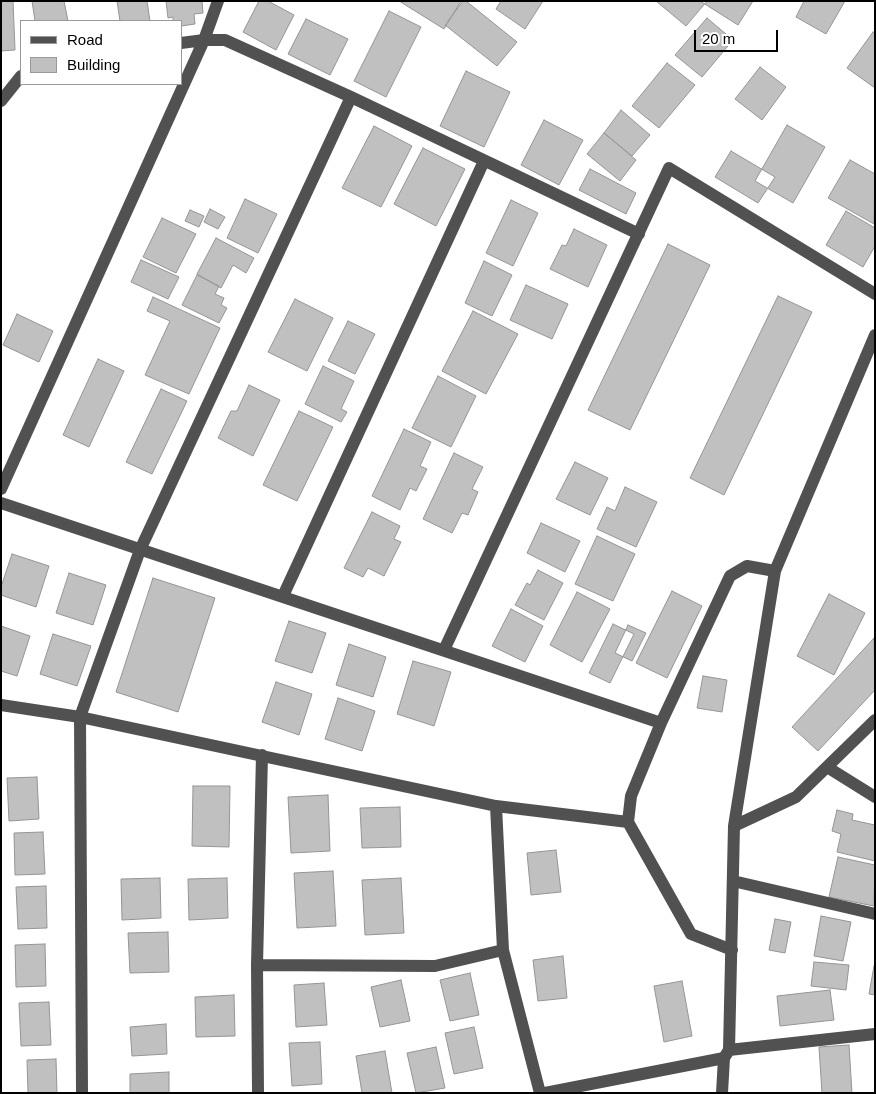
<!DOCTYPE html>
<style>
body{margin:0}
#map{position:relative;width:876px;height:1094px;overflow:hidden;background:#fff;font-family:Helvetica,sans-serif}
canvas{display:block}
.frame{position:absolute;inset:0;border:2px solid #000;pointer-events:none}
.legend{position:absolute;left:20px;top:20px;width:162px;height:65px;box-sizing:border-box;background:#fff;border:1px solid #999;margin:0;padding:6px 9px;list-style:none;font-size:15px;color:#000}
.legend li{display:flex;align-items:center;gap:10px;height:25px}
.legend b{width:25px;border:1px solid #999}
.scale{position:absolute;left:694px;top:30px;width:84px;height:22px;box-sizing:border-box;border:2px solid #000;border-top:0;padding-left:6px;font-size:15px;line-height:18px;white-space:nowrap;color:#000;-webkit-text-stroke:4px #fff;paint-order:stroke}
</style>
<div id="map">
<canvas width="876" height="1094"></canvas>
<div class="frame"></div>
<ul class="legend">
<li><b style="height:6px;background:#515151"></b>Road</li>
<li><b style="height:14px;background:#c0c0c0"></b>Building</li>
</ul>
<div class="scale">20 m</div>
</div>
<script>
const ctx = document.querySelector('canvas').getContext('2d');
ctx.lineJoin = 'round';
function fillPath(path, color) { ctx.fillStyle = color; ctx.fill(path, 'evenodd'); }
const toPath = rows => new Path2D(rows.map(r => 'M' + r).join(''));
function trace(path, color, width, dash) { ctx.strokeStyle = color; ctx.lineWidth = width; ctx.lineCap = dash ? 'butt' : 'round'; ctx.setLineDash(dash || []); ctx.stroke(path); }
const building = toPath([
 [1,1,13,1,15,50,1,51,1,1],
 [32,1,64,1,68,21,35,21,32,1],
 [117,1,147,1,150,21,120,21,117,1],
 [166,1,202,1,203,13,194,14,195,24,181,26,181,21,173,21,173,17,168,18,166,1],
 [259,1,268,1,294,15,276,50,243,32,259,1],
 [399,1,461,1,444,29,399,1],
 [463,1,466,1,517,42,497,66,445,25,463,1],
 [501,1,543,1,525,29,496,9,501,1],
 [656,1,707,1,686,26,656,1],
 [700,1,753,1,738,25,700,1],
 [804,1,845,1,826,34,796,17,804,1],
 [389,11,421,27,386,97,354,81,389,11],
 [707,18,733,40,702,77,675,55,707,18],
 [306,19,348,39,330,75,288,54,306,19],
 [873,32,875,33,875,88,847,68,873,32],
 [667,63,695,85,659,128,632,106,667,63],
 [760,67,786,87,762,120,735,99,760,67],
 [466,71,510,92,484,147,440,126,466,71],
 [621,110,650,135,632,156,604,133,621,110],
 [544,120,583,140,559,185,521,165,544,120],
 [787,125,825,147,793,203,755,181,787,125],
 [374,126,412,146,381,207,342,188,374,126],
 [604,133,636,160,620,181,587,154,604,133],
 [423,148,465,169,436,226,394,204,423,148],
 [731,151,775,177,758,203,715,177,731,151],
 [850,160,875,174,874,224,828,198,850,160],
 [590,169,636,193,626,214,579,190,590,169],
 [245,199,277,214,258,253,227,238,245,199],
 [511,200,538,213,513,266,486,253,511,200],
 [210,209,225,217,218,229,204,222,210,209],
 [190,210,204,216,199,227,185,221,190,210],
 [846,211,875,228,875,246,863,267,826,245,846,211],
 [162,218,196,234,176,273,143,257,162,218],
 [574,229,607,245,588,287,550,269,562,245,566,246,574,229],
 [216,238,254,258,246,273,233,265,221,288,197,274,216,238],
 [668,244,710,265,630,430,588,410,668,244],
 [141,260,179,277,168,299,131,282,141,260],
 [484,261,512,275,492,316,465,303,484,261],
 [197,275,219,286,215,294,224,298,221,305,227,308,219,323,182,305,197,275],
 [526,285,568,304,552,339,510,320,526,285],
 [778,296,812,312,724,495,690,478,778,296],
 [153,297,220,328,189,394,145,375,170,321,147,311,153,297],
 [295,299,333,318,307,371,268,352,295,299],
 [473,311,518,334,486,394,442,371,473,311],
 [17,314,53,331,39,362,3,345,17,314],
 [348,321,375,334,355,374,328,361,348,321],
 [98,359,124,371,89,447,63,435,98,359],
 [323,366,354,381,341,409,347,412,341,422,305,404,323,366],
 [438,376,476,396,451,447,412,428,438,376],
 [249,385,280,400,253,456,218,438,231,411,237,411,249,385],
 [161,389,187,401,152,474,126,462,161,389],
 [299,411,333,427,297,501,263,485,299,411],
 [404,429,431,442,420,466,427,469,416,491,410,488,400,510,372,496,404,429],
 [454,453,483,467,472,489,478,492,468,515,462,513,452,533,423,519,454,453],
 [575,462,608,478,590,515,556,499,575,462],
 [625,487,657,502,636,547,597,529,607,507,615,511,625,487],
 [372,512,400,526,394,539,401,542,384,576,368,568,363,577,344,568,372,512],
 [541,523,580,541,565,572,527,553,541,523],
 [597,536,635,554,613,601,575,584,597,536],
 [12,554,49,566,36,607,1,595,1,587,12,554],
 [538,570,563,583,544,620,515,605,527,583,530,585,538,570],
 [69,573,106,585,93,625,56,613,69,573],
 [153,578,215,598,178,712,116,692,153,578],
 [672,591,702,606,667,678,636,663,672,591],
 [577,592,610,609,582,662,550,645,577,592],
 [829,594,865,613,834,675,797,656,829,594],
 [511,609,543,626,525,662,492,646,511,609],
 [289,621,326,633,312,673,275,661,289,621],
 [613,624,634,634,610,683,589,673,613,624],
 [628,625,646,633,632,661,615,653,628,625],
 [1,626,30,636,17,676,1,671,1,626],
 [53,634,91,646,77,686,40,674,53,634],
 [874,638,875,690,818,751,792,727,874,638],
 [349,644,386,657,373,697,336,685,349,644],
 [413,661,451,672,434,726,397,714,413,661],
 [703,676,727,680,722,712,697,708,703,676],
 [276,682,312,694,299,735,262,722,276,682],
 [338,698,375,711,362,751,325,739,338,698],
 [37,777,39,819,9,821,7,778,37,777],
 [193,786,230,786,229,847,192,846,193,786],
 [328,795,330,851,291,853,288,797,328,795],
 [400,807,401,847,362,848,360,808,400,807],
 [837,810,853,814,852,820,875,825,875,861,837,852,841,834,832,831,837,810],
 [43,832,45,874,15,875,14,833,43,832],
 [556,850,561,892,531,895,527,853,556,850],
 [838,857,875,865,874,906,829,897,838,857],
 [333,871,336,926,297,928,294,873,333,871],
 [160,878,161,918,122,920,121,879,160,878],
 [227,878,228,918,189,920,188,879,227,878],
 [401,878,404,933,365,935,362,880,401,878],
 [46,886,47,928,18,929,16,887,46,886],
 [821,916,851,922,843,961,814,956,821,916],
 [775,919,791,922,785,953,769,950,775,919],
 [168,932,169,972,130,973,128,933,168,932],
 [45,944,46,986,16,987,15,945,45,944],
 [563,956,567,998,538,1001,533,960,563,956],
 [814,962,849,965,846,990,811,986,814,962],
 [874,966,875,966,875,995,869,994,874,966],
 [470,973,479,1015,450,1021,440,980,470,973],
 [401,980,410,1021,380,1027,371,987,401,980],
 [682,981,692,1036,664,1042,654,986,682,981],
 [324,983,327,1025,296,1027,294,985,324,983],
 [830,990,834,1020,780,1026,777,996,830,990],
 [234,995,235,1036,196,1037,195,997,234,995],
 [49,1002,51,1045,21,1046,19,1003,49,1002],
 [166,1024,167,1054,132,1056,130,1027,166,1024],
 [474,1027,483,1068,454,1074,445,1033,474,1027],
 [320,1042,322,1084,292,1086,289,1043,320,1042],
 [849,1045,852,1093,822,1093,819,1047,849,1045],
 [436,1047,445,1088,416,1093,407,1053,436,1047],
 [385,1051,392,1093,362,1093,356,1056,385,1051],
 [56,1059,57,1093,28,1093,27,1060,56,1059],
 [169,1072,169,1093,130,1093,130,1074,169,1072]
]);
fillPath(building, '#c0c0c0');
trace(building, '#959595', 1);
trace(toPath([
 [181,43,204,40,225,40,351,97,639,234],
 [1,101,21,76],
 [1,489,204,40,218,1],
 [1,503,661,723],
 [283,596,484,161],
 [444,650,669,168,875,294],
 [1,705,80,717,496,806,628,822],
 [827,767,875,797],
 [496,806,503,950,540,1093],
 [734,826,796,797,875,720],
 [733,881,875,914],
 [732,950,691,934,628,822,631,796,661,723,730,576,747,566,775,571],
 [257,965,262,755],
 [729,1050,875,1034],
 [82,1093,80,717,140,550,351,97],
 [258,1093,257,965,435,966,503,950],
 [545,1093,724,1058],
 [722,1093,724,1058,729,1050,734,826,775,571,875,335]
]), '#515151', 12);
</script>
